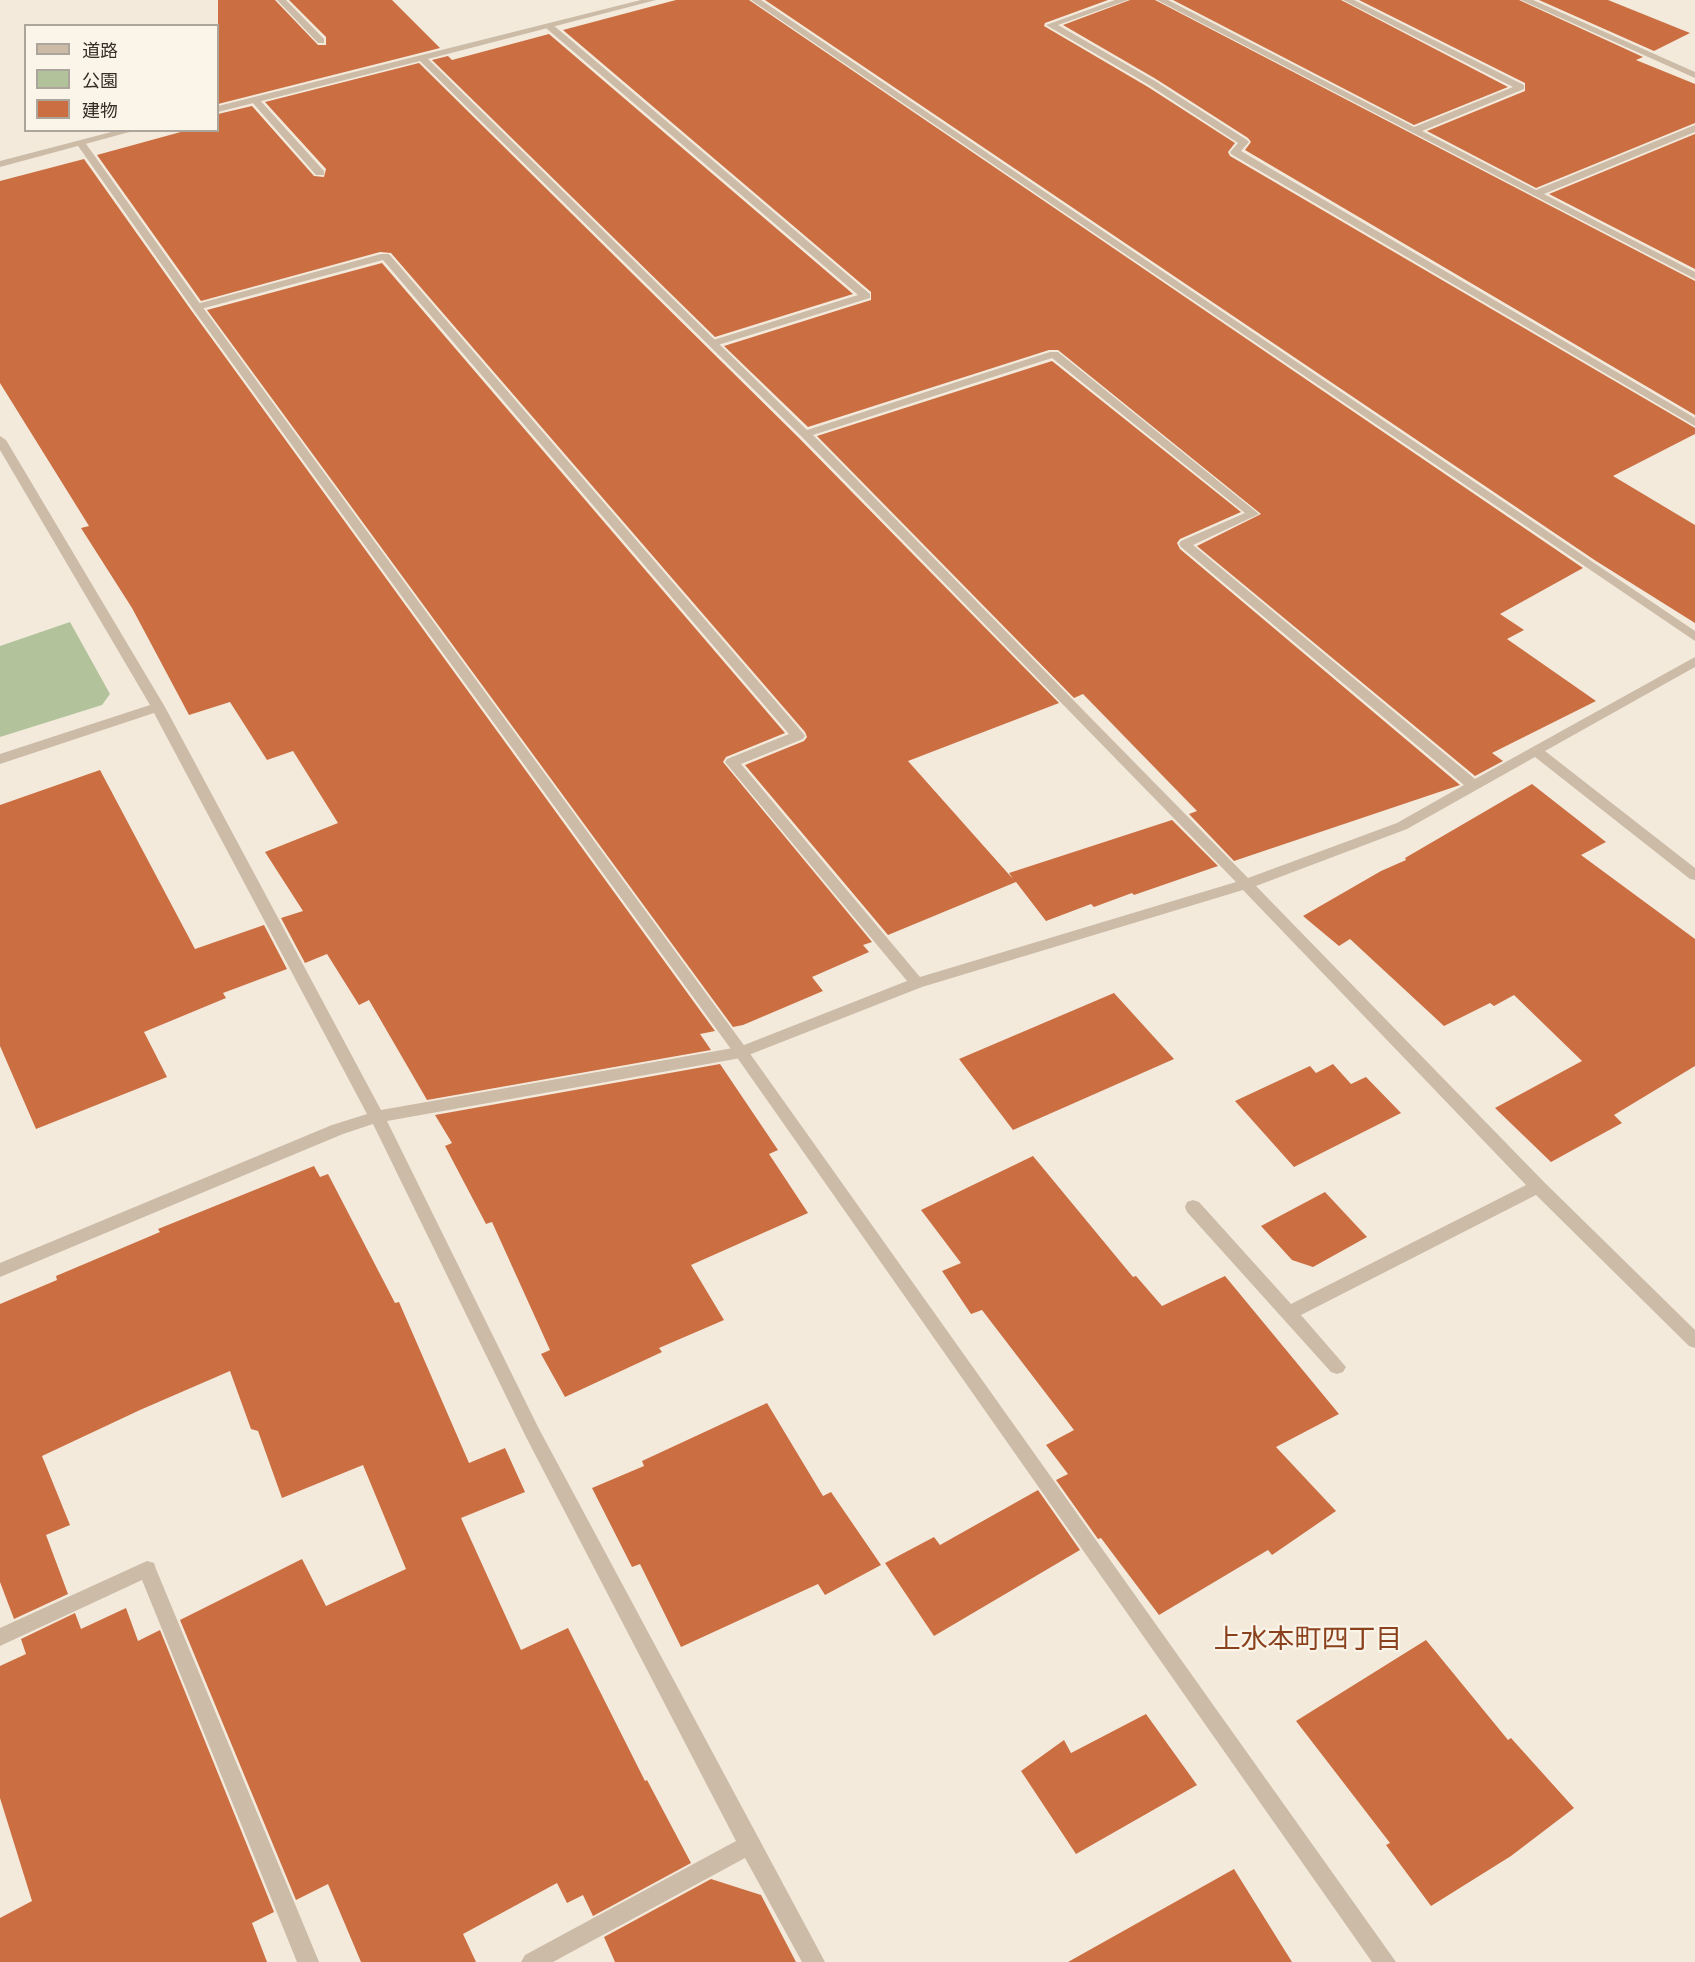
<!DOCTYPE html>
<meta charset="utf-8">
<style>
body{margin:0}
#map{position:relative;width:1695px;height:1962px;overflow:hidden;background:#f3eadc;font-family:Inter,"Noto Sans JP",sans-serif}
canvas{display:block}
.legend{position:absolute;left:24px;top:24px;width:195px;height:108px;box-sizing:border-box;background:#faf4e9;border:2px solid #aca59c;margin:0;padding:8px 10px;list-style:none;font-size:18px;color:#382e28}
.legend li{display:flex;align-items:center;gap:12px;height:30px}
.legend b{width:30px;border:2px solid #aca59c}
</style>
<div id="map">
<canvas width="1695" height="1962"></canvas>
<ul class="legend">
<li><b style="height:8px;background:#ccbba7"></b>道路</li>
<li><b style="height:16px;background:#b2c39b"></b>公園</li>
<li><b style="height:16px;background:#cb6f43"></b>建物</li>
</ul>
</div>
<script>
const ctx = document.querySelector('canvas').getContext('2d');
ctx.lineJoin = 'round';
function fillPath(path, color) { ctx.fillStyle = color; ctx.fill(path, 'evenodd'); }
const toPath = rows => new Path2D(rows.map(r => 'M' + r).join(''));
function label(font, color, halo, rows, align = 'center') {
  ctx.font = font + ' Inter,"Noto Sans JP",sans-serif'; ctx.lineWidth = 4.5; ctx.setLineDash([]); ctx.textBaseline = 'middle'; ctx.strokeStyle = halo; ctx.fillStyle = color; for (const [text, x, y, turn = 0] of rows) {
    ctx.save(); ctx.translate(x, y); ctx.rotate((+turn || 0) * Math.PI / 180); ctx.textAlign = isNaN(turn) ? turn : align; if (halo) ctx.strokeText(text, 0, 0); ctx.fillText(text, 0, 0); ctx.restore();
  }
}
fillPath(toPath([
 [70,622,110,694,102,705,0,737,0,646]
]), '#b2c39b');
fillPath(toPath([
 [218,0,275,0,318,45,326,45,326,37,289,0,392,0,440,48,218,104],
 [676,0,749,0,1583,568,1500,614,1524,630,1507,639,1596,701,1492,753,1503,761,1475,776,1197,546,1261,514,1058,350,1049,350,808,427,724,346,871,300,871,292,563,30],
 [765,0,1108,0,1045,23,1044,26,1148,87,1235,143,1228,152,1230,156,1695,428,1695,434,1613,476,1695,525,1695,623,1596,561],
 [1130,0,1155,0,1695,281,1695,415,1245,150,1251,142,1248,138,1156,79,1063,25],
 [1173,0,1341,0,1508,87,1414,125],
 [1359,0,1519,0,1643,57,1636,60,1695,84,1695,123,1536,188,1427,131,1525,91,1525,83],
 [1539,0,1608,0,1690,33,1654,51],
 [549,34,853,294,715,337,432,60,448,56,452,60],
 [419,63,799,438,1059,703,908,761,1013,879,1009,873,1172,820,1218,866,1134,895,1132,893,1094,907,1091,904,1046,921,1016,882,888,935,745,765,804,741,807,737,805,732,391,253,380,252,201,301,97,155,188,130,218,130,218,114,252,106,314,176,324,177,326,169,265,102],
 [1695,134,1695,269,1549,194],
 [84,159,191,310,715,1031,700,1034,711,1050,427,1100,369,1000,359,1005,327,954,305,963,281,918,303,911,265,852,338,823,293,751,267,760,230,702,189,715,132,608,81,528,89,526,0,383,0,181],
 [382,263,785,733,726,757,723,762,872,942,863,945,869,952,812,977,823,991,743,1025,733,1027,207,310],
 [1052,361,1241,512,1180,539,1177,543,1180,549,1460,785,1234,861,1189,814,1197,811,1083,694,1074,698,817,436],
 [100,770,195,949,264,925,287,969,223,993,226,998,144,1032,167,1077,36,1129,0,1046,0,805],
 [1532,784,1606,842,1581,855,1695,939,1695,1066,1614,1115,1622,1123,1551,1162,1495,1108,1582,1061,1514,995,1494,1006,1490,1003,1444,1026,1350,939,1339,946,1303,916,1381,871,1406,860,1405,858],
 [1114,993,1174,1059,1013,1130,959,1059],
 [720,1064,778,1150,769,1154,808,1213,691,1265,724,1320,659,1348,662,1352,565,1397,541,1354,550,1350,492,1222,486,1224,445,1146,452,1143,435,1115],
 [1333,1064,1351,1084,1366,1077,1401,1113,1294,1167,1235,1101,1310,1066,1316,1073],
 [1033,1156,1133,1277,1136,1276,1162,1306,1225,1276,1339,1414,1276,1447,1336,1511,1272,1555,1268,1550,1159,1615,1101,1538,1098,1539,1056,1480,1068,1474,1046,1445,1074,1430,982,1310,971,1314,942,1271,961,1263,921,1210],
 [314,1166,320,1177,328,1174,395,1303,399,1302,469,1463,505,1448,525,1492,461,1518,521,1650,568,1628,645,1781,647,1780,691,1863,593,1916,583,1895,567,1903,557,1883,463,1934,476,1962,361,1962,328,1884,296,1900,180,1620,302,1559,326,1606,406,1569,363,1465,282,1498,258,1431,251,1429,230,1371,140,1410,42,1456,70,1525,46,1535,68,1594,14,1619,0,1582,0,1304,57,1280,56,1276,160,1232,158,1229],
 [1325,1192,1367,1237,1313,1267,1292,1260,1261,1226],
 [767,1403,823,1496,831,1492,881,1565,825,1595,818,1584,681,1647,640,1564,632,1567,592,1488,644,1466,642,1461],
 [1038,1490,1080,1550,934,1636,885,1563,934,1537,940,1545],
 [126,1608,138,1641,160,1630,274,1912,252,1923,267,1962,0,1962,0,1918,32,1901,0,1798,0,1666,26,1654,21,1639,75,1613,81,1629],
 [1426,1640,1508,1740,1511,1738,1574,1808,1511,1856,1431,1906,1386,1845,1390,1843,1296,1721],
 [1146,1714,1197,1785,1076,1854,1021,1771,1064,1740,1071,1753],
 [1234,1869,1292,1962,1068,1962],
 [711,1879,761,1895,796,1962,615,1962,604,1937]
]), '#cb6f43');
fillPath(toPath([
 [277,0,286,0,324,39,324,43,318,43,277,0],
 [1115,0,1128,0,1058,25,1155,81,1247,140,1249,142,1241,151,1695,418,1695,426,1231,154,1230,152,1238,143,1149,85,1046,25,1115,0],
 [546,24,552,24,870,294,870,298,718,345,710,345,710,341,858,295,546,28,546,24],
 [252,98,258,98,324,171,324,175,316,175,252,102,252,98],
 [78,141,84,141,201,305,746,1048,1396,1962,1372,1962,736,1056,193,309,76,143,78,141],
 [147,1561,154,1563,156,1569,319,1962,297,1962,142,1580,0,1646,0,1628,147,1561]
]), '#ccbba7');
fillPath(toPath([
 [641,0,656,0,428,59,807,430,1050,352,1058,352,1259,514,1193,545,1475,779,1695,657,1695,667,1545,751,1695,868,1695,880,1690,879,1535,757,1407,829,1256,886,1544,1182,1695,1330,1695,1348,1689,1346,1536,1195,1301,1315,1346,1367,1343,1372,1337,1374,1331,1372,1187,1212,1185,1207,1187,1202,1193,1200,1199,1202,1291,1304,1526,1185,1243,890,922,987,741,1058,387,1121,538,1427,825,1962,802,1962,745,1858,553,1962,521,1962,525,1955,736,1841,526,1437,373,1124,343,1134,0,1277,0,1263,332,1125,367,1114,154,713,0,764,0,754,150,705,0,450,0,436,6,440,165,707,381,1110,739,1047,907,981,725,762,727,759,789,734,383,260,197,310,192,307,193,305,381,254,389,254,803,733,805,736,803,739,741,764,920,977,1236,882,801,436,420,61,218,112,218,106,641,0],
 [1052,358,1245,513,1181,541,1179,544,1181,547,1464,785,1397,823,1248,878,813,435,1052,358],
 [751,0,761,0,1695,631,1695,641,751,0],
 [1157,0,1168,0,1414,127,1513,87,1343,0,1354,0,1524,85,1524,89,1422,131,1536,190,1695,125,1695,132,1544,194,1695,272,1695,279,1157,0],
 [1521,0,1533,0,1695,72,1695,78,1521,0],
 [119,130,137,130,0,167,0,161,119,130]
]), '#ccbba7');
label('27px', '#8a411e', '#faf4e9', [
 ["上水本町四丁目",1308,1640]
]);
</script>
